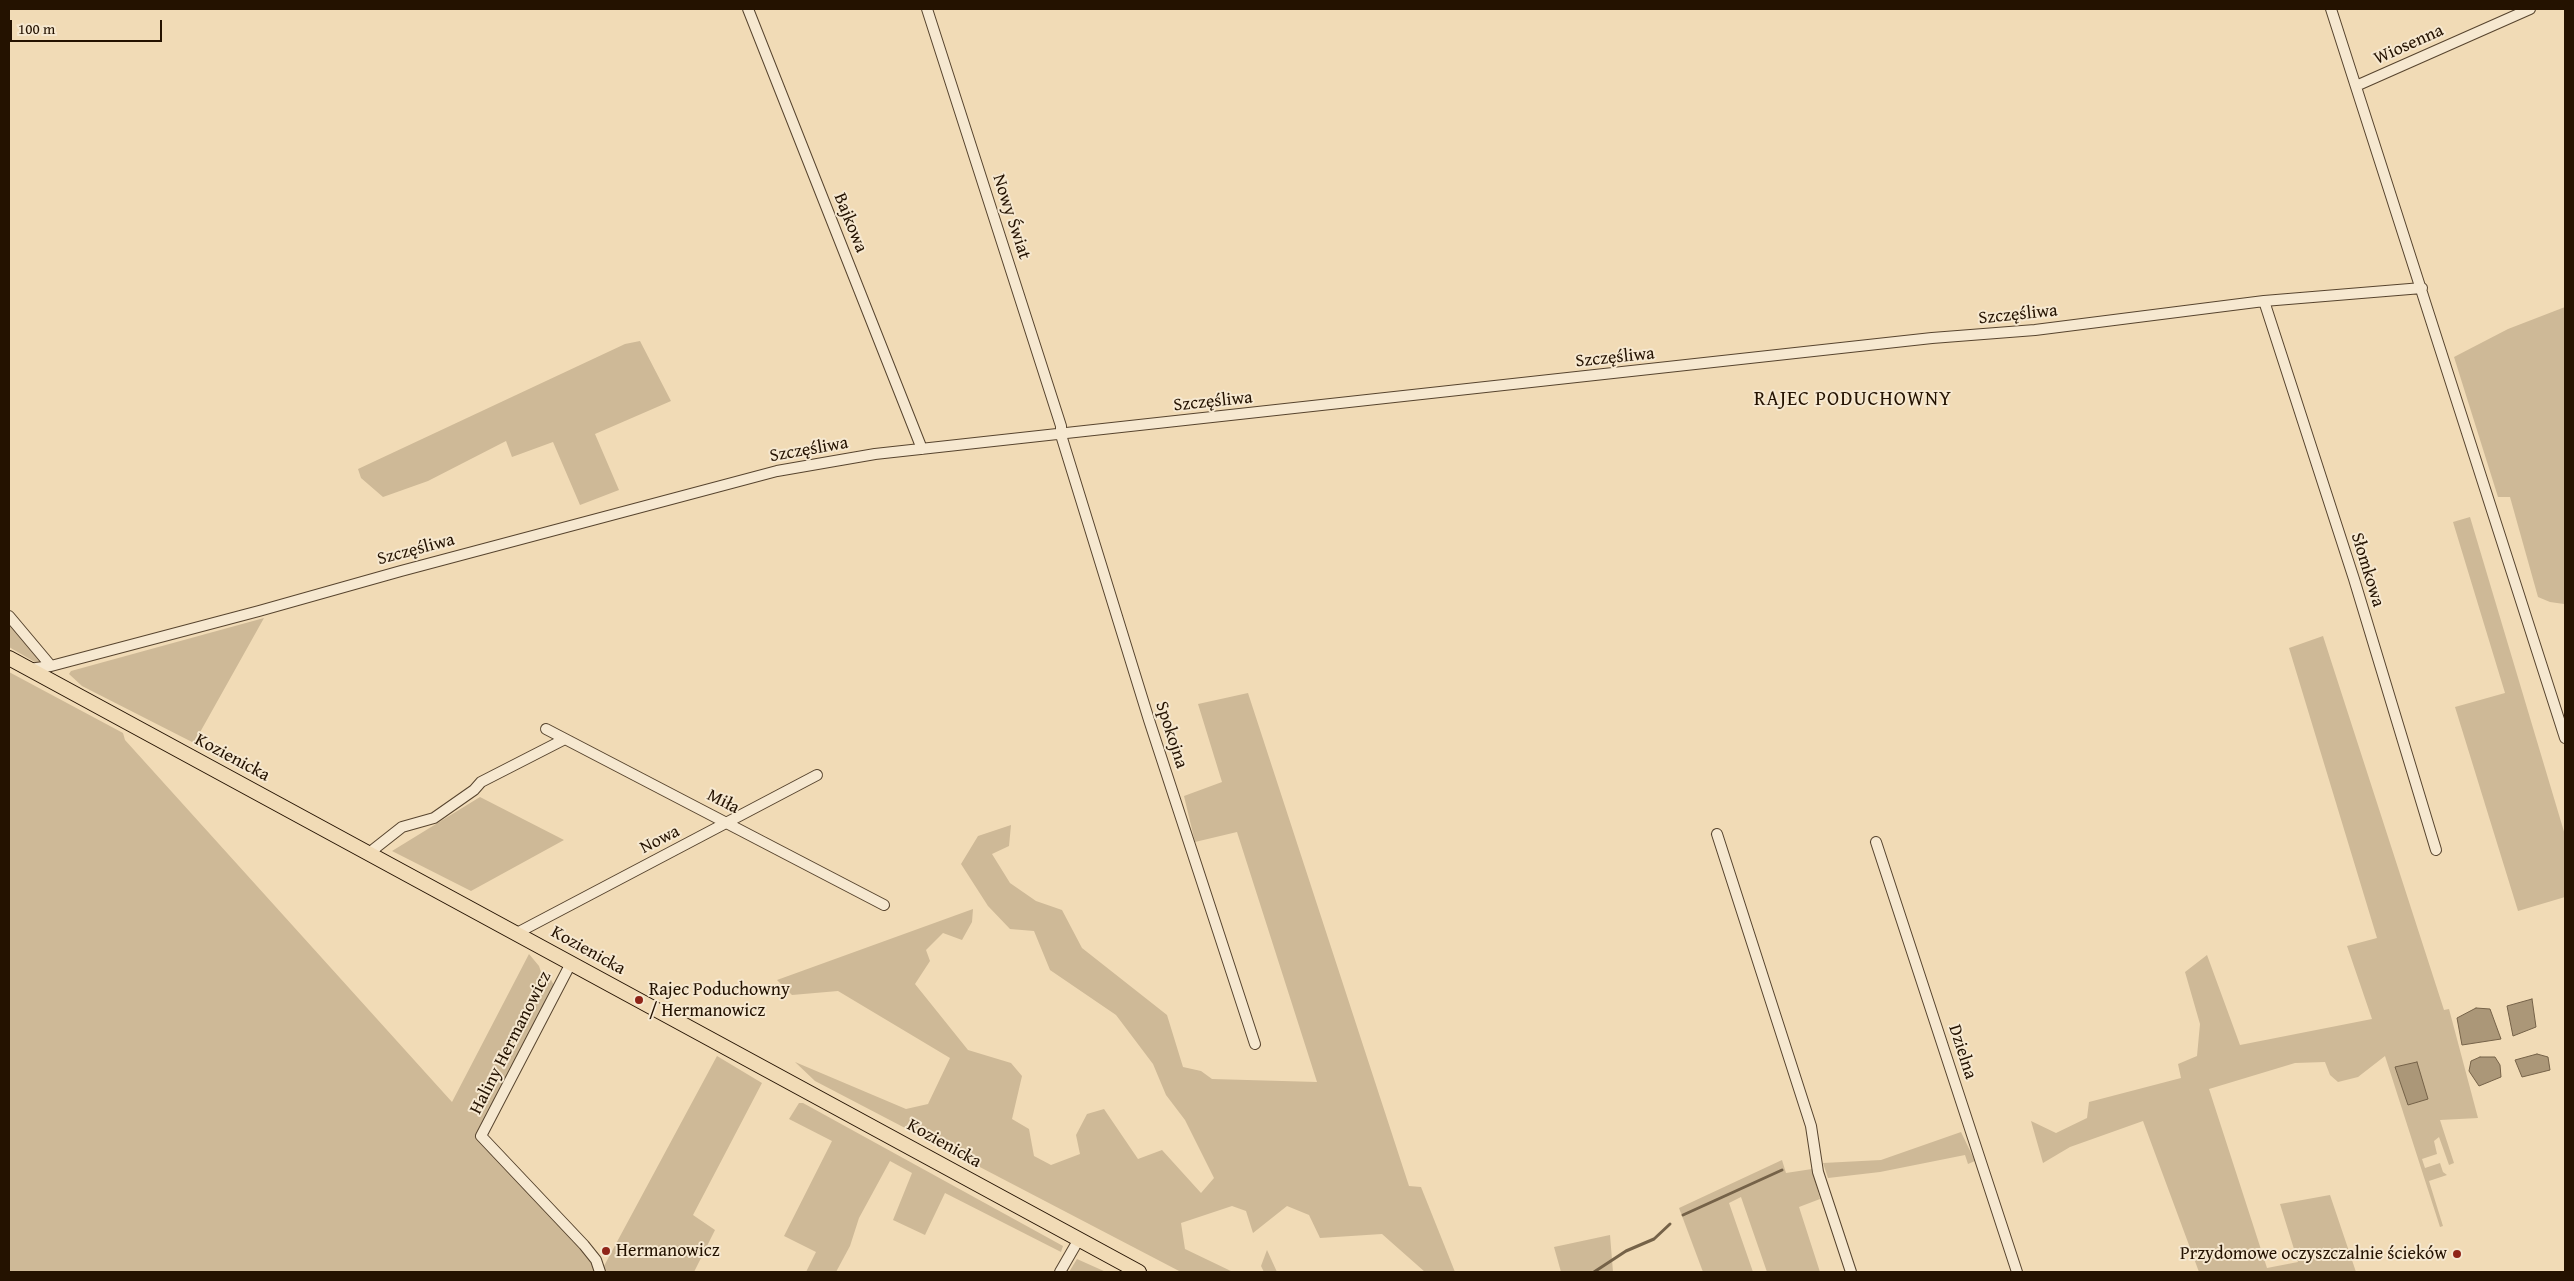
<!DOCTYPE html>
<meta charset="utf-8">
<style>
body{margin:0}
#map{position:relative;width:2574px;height:1281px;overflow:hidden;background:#f1dbb6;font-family:"Gentium Book Plus",serif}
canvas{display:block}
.frame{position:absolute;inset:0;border:10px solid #241200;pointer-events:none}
.scale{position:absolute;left:10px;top:20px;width:152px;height:22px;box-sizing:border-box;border:2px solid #241200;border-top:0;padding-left:6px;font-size:15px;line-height:18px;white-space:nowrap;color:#241200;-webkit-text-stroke:4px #f6e8d0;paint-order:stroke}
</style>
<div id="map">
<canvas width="2574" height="1281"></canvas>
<div class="frame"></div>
<div class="scale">100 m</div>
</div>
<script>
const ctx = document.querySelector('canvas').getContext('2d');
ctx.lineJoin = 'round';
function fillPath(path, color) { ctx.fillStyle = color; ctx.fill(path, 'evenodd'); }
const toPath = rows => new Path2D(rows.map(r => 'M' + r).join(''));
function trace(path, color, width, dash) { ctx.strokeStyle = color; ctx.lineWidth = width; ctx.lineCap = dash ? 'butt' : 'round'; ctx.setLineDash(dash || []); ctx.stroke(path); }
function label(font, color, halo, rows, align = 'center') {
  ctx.font = font + ' "Gentium Book Plus",serif'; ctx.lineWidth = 4; ctx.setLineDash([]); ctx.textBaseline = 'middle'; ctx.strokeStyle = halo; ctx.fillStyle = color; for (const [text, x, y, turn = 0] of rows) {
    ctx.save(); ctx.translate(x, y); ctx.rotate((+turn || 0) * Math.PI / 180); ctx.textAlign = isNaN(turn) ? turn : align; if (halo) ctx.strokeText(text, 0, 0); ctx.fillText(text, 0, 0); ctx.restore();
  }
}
fillPath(toPath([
 [2565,307,2565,603,2564,604,2550,602,2538,597,2510,497,2498,497,2454,357,2508,329],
 [640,341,671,401,595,434,619,490,580,505,553,442,512,457,506,441,428,481,383,497,361,478,358,469,625,344],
 [2470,517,2565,835,2565,897,2518,911,2455,707,2505,693,2453,522],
 [264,618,194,743,82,686,69,674,71,671],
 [9,622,46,663,40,665,9,647],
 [2323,636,2444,1010,2449,1009,2478,1118,2440,1120,2454,1163,2449,1165,2439,1137,2434,1141,2437,1154,2422,1159,2425,1168,2440,1163,2443,1172,2447,1175,2429,1181,2443,1226,2440,1227,2385,1056,2358,1077,2338,1082,2330,1075,2325,1062,2295,1063,2209,1089,2267,1268,2298,1262,2280,1204,2330,1195,2356,1272,2199,1272,2143,1121,2070,1147,2043,1163,2031,1121,2056,1133,2087,1118,2089,1102,2181,1078,2178,1064,2197,1056,2200,1024,2185,972,2207,955,2240,1045,2372,1019,2347,946,2377,938,2289,648],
 [9,672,123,733,125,740,452,1102,529,954,539,966,541,972,550,978,555,987,484,1135,604,1266,717,1056,762,1083,693,1215,715,1230,694,1272,9,1272],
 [1248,693,1409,1186,1421,1187,1455,1272,1425,1272,1382,1234,1320,1238,1309,1215,1287,1206,1253,1233,1246,1211,1232,1206,1181,1223,1185,1249,1233,1272,1181,1272,815,1081,795,1062,906,1109,928,1104,950,1058,838,991,792,995,777,980,973,909,972,922,962,940,943,933,926,950,930,961,915,984,968,1050,1011,1063,1022,1076,1012,1119,1029,1129,1034,1156,1051,1165,1080,1154,1076,1135,1087,1114,1104,1109,1138,1159,1162,1150,1201,1193,1214,1178,1185,1120,1166,1095,1153,1064,1116,1015,1050,970,1034,931,1010,929,988,906,961,864,978,836,1011,825,1009,846,992,854,1010,883,1036,901,1062,910,1082,948,1167,1015,1183,1067,1201,1071,1212,1079,1317,1082,1237,832,1195,842,1184,796,1222,782,1198,704],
 [480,797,564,840,471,891,392,851],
 [799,1103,803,1103,1063,1246,1061,1252,945,1193,925,1235,893,1220,912,1173,890,1161,859,1218,850,1246,836,1272,806,1272,816,1252,784,1236,832,1141,789,1119],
 [1961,1132,1975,1161,1968,1164,1965,1155,1880,1172,1828,1178,1823,1163,1881,1160],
 [1782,1160,1786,1173,1812,1169,1820,1199,1799,1207,1820,1272,1767,1272,1741,1197,1729,1203,1753,1272,1703,1272,1679,1208],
 [1610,1235,1613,1272,1561,1272,1554,1247],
 [1267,1250,1277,1272,1264,1272,1261,1266],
 [1077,1259,1106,1272,1069,1272]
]), '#ceb997');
const water = toPath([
 [2532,999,2536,1027,2513,1036,2507,1006,2532,999],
 [2476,1008,2490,1009,2501,1039,2462,1045,2457,1018,2476,1008],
 [2537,1054,2548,1057,2550,1070,2522,1077,2515,1060,2537,1054],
 [2480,1057,2495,1057,2500,1065,2501,1077,2479,1086,2469,1071,2471,1061,2480,1057],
 [2417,1062,2428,1099,2408,1105,2395,1067,2417,1062]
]);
fillPath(water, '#ab9778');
trace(water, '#756248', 1);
trace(toPath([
 [1683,1215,1782,1170],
 [1594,1272,1626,1251,1654,1239,1670,1224]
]), '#756248', 3);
const minor = toPath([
 [748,9,922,449],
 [927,9,1061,426,1061,435,1149,720,1255,1044],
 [2331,9,2565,738],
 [2356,86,2530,9],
 [2264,301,2354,579,2436,850],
 [9,616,51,666],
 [29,669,51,666,259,611,401,571,777,471,875,454,1932,338,2035,330,2264,301,2422,288],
 [546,729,884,905],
 [1717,834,1811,1126,1818,1172,1851,1272],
 [1876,842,2017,1272],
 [369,853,402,827,434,818,474,790,481,782,565,739],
 [517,933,817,775],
 [571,963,481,1136,584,1245,596,1260,600,1272],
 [1060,1272,1079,1239]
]);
const major = toPath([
 [9,658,1139,1272]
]);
trace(minor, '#57442e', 12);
trace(major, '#241200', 16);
trace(minor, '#f6e8d0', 10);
trace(major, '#f1dbb6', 14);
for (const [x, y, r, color] of [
 [639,1000,5,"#8f2418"],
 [606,1251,5,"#8f2418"],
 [2457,1254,5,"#8f2418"]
]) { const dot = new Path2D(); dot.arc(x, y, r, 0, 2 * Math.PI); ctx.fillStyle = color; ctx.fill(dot); trace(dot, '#f6e8d0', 2); }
label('18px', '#241200', '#f6e8d0', [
 ["Wiosenna",2409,45,-24],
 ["Nowy Świat",1011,217,72],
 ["Bajkowa",850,223,68],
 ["Szczęśliwa",2018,315,-6],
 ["Szczęśliwa",1615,358,-6],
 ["Szczęśliwa",1213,402,-6],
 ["Szczęśliwa",809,450,-10],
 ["Szczęśliwa",416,550,-15],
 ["Słomkowa",2367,570,73],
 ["Spokojna",1171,735,72],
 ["Kozienicka",232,758,28],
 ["Miła",723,802,27],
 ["Nowa",660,840,-27],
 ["Kozienicka",588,951,29],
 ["Haliny Hermanowicz",511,1043,-63],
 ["Dzielna",1962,1052,72],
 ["Kozienicka",944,1144,29]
]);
label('18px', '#241200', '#f6e8d0', [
 ["Rajec Poduchowny",649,990],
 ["/ Hermanowicz",649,1011],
 ["Hermanowicz",616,1251],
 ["Przydomowe oczyszczalnie ścieków",2447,1254,"right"]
], 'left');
ctx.letterSpacing = '1px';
label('20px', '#241200', '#f6e8d0', [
 ["RAJEC PODUCHOWNY",1853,400]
]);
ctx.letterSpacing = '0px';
</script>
